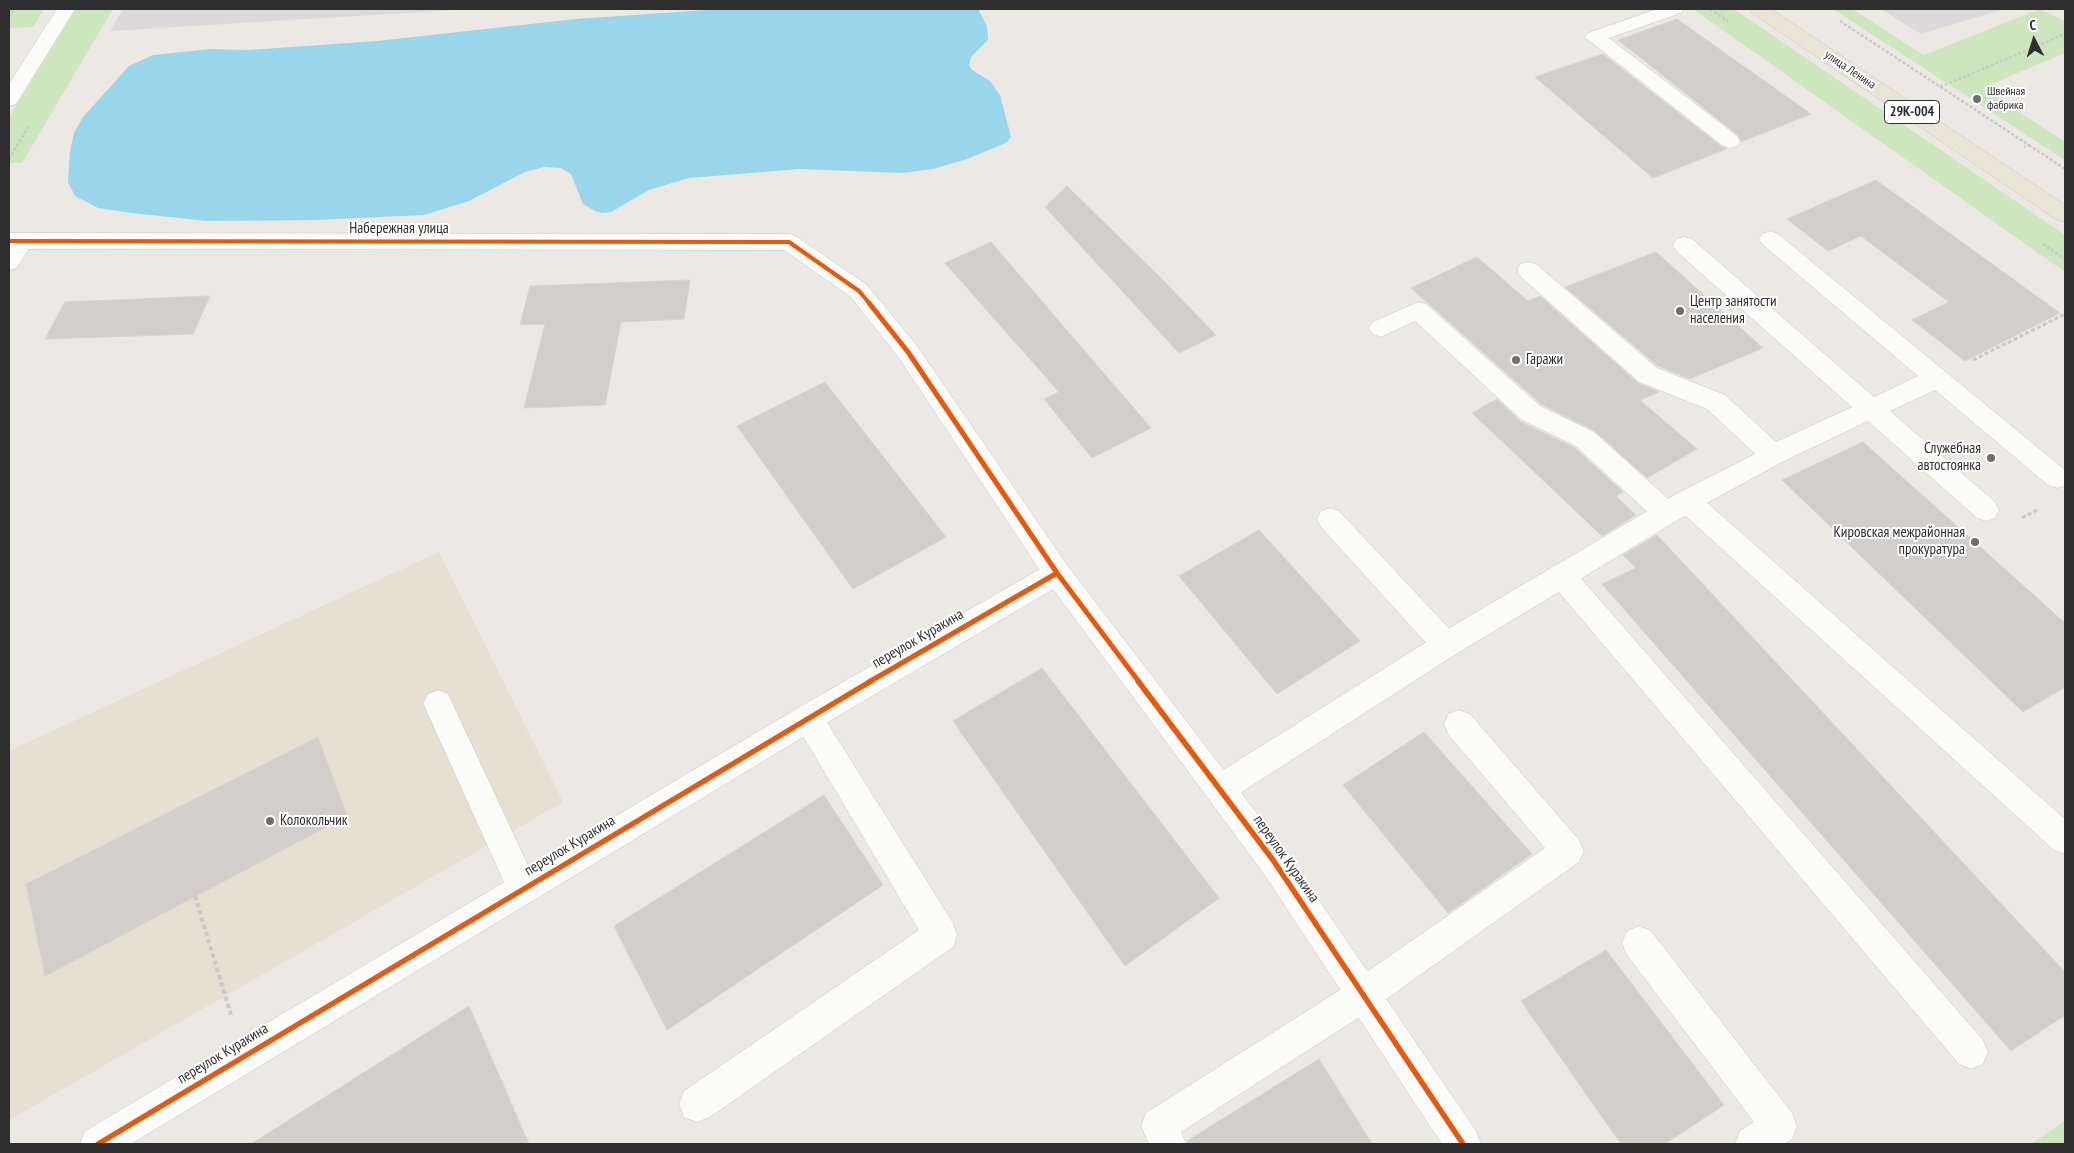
<!DOCTYPE html>
<meta charset="utf-8">
<style>
body{margin:0}
#map{position:relative;width:2074px;height:1153px;overflow:hidden;background:#ece8e4;font-family:"PT Sans Narrow",sans-serif}
canvas{display:block}
.frame{position:absolute;inset:0;border:10px solid #2e2e2e;pointer-events:none}
.north{position:absolute;left:2009px;top:15px;width:50px;height:50px;-webkit-text-stroke:4px #fff;paint-order:stroke;rotate:355deg;font-size:14px;font-weight:700;line-height:20px;text-align:center;color:#2e2e2e}
.north::after{content:'';display:block;margin:auto;width:18px;height:22px;background:#2e2e2e;clip-path:polygon(50% 0,100% 100%,50% 72%,0 100%)}
</style>
<div id="map">
<canvas width="2074" height="1153"></canvas>
<div class="frame"></div>
<div class="north">С</div>
</div>
<script>
const ctx = document.querySelector('canvas').getContext('2d');
ctx.lineJoin = 'round';
function fillPath(path, color) { ctx.fillStyle = color; ctx.fill(path, 'evenodd'); }
const toPath = rows => new Path2D(rows.map(r => 'M' + r).join(''));
function trace(path, color, width, dash) { ctx.strokeStyle = color; ctx.lineWidth = width; ctx.lineCap = dash ? 'butt' : 'round'; ctx.setLineDash(dash || []); ctx.stroke(path); }
function label(font, color, halo, rows, align = 'center') {
  ctx.font = font + ' "PT Sans Narrow",sans-serif'; ctx.lineWidth = 4; ctx.setLineDash([]); ctx.textBaseline = 'middle'; ctx.strokeStyle = halo; ctx.fillStyle = color; for (const [text, x, y, turn = 0] of rows) {
    ctx.save(); ctx.translate(x, y); ctx.rotate((+turn || 0) * Math.PI / 180); ctx.textAlign = isNaN(turn) ? turn : align; if (halo) ctx.strokeText(text, 0, 0); ctx.fillText(text, 0, 0); ctx.restore();
  }
}
fillPath(toPath([
 [123,9,472,9,110,31],
 [1881,9,2004,9,1921,34]
]), '#dcd9db');
fillPath(toPath([
 [439,552,563,802,9,1120,9,751]
]), '#e6e0d3');
fillPath(toPath([
 [9,9,44,9,33,27,9,28],
 [76,9,113,9,22,163,9,163,9,117],
 [1693,9,1734,9,2065,235,2065,272],
 [1833,9,1852,9,1924,55,2040,9,2065,21,2065,53,1982,88,2065,142,2065,160],
 [2065,1121,2065,1144,2031,1144]
]), '#cee6be');
fillPath(toPath([
 [721,9,978,9,987,26,988,40,971,57,969,65,972,70,990,81,1000,95,1011,137,1006,143,967,159,933,169,902,173,800,169,689,178,649,190,611,212,602,213,595,211,583,204,571,174,561,168,544,167,525,172,469,201,424,215,317,220,207,221,132,213,98,208,75,196,68,182,70,151,74,133,83,117,129,66,153,55,211,49,249,50,377,41,576,19]
]), '#99d6ec');
const building = toPath([
 [1677,19,1811,114,1741,142,1738,135,1618,40,1677,19],
 [1603,54,1722,147,1726,149,1653,178,1535,77,1603,54],
 [1876,180,2060,313,1965,361,1912,320,1949,302,1861,236,1828,251,1787,219,1876,180],
 [1067,186,1160,277,1216,335,1179,353,1045,207,1067,186],
 [991,242,1151,428,1092,458,1044,399,1059,392,945,263,991,242],
 [1656,252,1763,348,1690,379,1658,366,1565,287,1656,252],
 [1477,257,1528,301,1540,296,1638,383,1659,392,1640,400,1697,449,1647,478,1595,431,1541,404,1411,288,1477,257],
 [690,280,684,319,621,322,605,405,524,408,545,324,520,325,530,286,690,280],
 [210,296,193,334,45,339,65,302,210,296],
 [825,382,946,537,853,589,737,426,825,382],
 [1497,399,1521,422,1575,448,1623,492,1616,496,1636,515,1602,536,1472,413,1497,399],
 [1863,442,2065,623,2065,687,2023,712,1782,480,1863,442],
 [1259,530,1360,641,1277,694,1179,576,1259,530],
 [1657,535,2065,972,2065,1015,2011,1051,1602,584,1636,568,1623,555,1657,535],
 [1042,668,1219,898,1125,966,953,721,1042,668],
 [1424,732,1532,854,1448,913,1343,785,1424,732],
 [318,737,347,816,45,976,26,884,318,737],
 [824,795,883,885,667,1030,614,926,824,795],
 [1606,950,1724,1105,1665,1144,1621,1144,1521,1001,1606,950],
 [469,1006,529,1144,251,1144,469,1006],
 [1319,1059,1372,1144,1188,1144,1187,1141,1319,1059]
]);
fillPath(building, '#d1cecb');
trace(building, '#d7d4d0', 1);
const service = toPath([
 [1657,9,1683,9,1681,13,1609,38,1737,136,1740,141,1737,146,1730,148,1723,146,1585,37,1588,33,1657,9],
 [1770,231,1778,234,2065,470,2065,486,2057,488,2048,485,1935,390,1890,411,1995,502,1999,510,1995,518,1986,521,1977,518,1868,421,1782,462,1773,465,1764,462,1707,409,1639,382,1520,276,1517,270,1520,264,1528,262,1536,264,1657,368,1725,395,1776,442,1852,407,1676,251,1673,245,1676,239,1684,237,1692,239,1874,397,1918,376,1762,244,1759,239,1762,234,1770,231],
 [22,234,30,237,33,242,17,268,9,270,9,245,14,237,22,234],
 [1418,302,1426,304,1540,406,1594,432,1675,505,1679,513,1675,521,1666,524,1657,521,1576,446,1522,420,1415,321,1381,337,1373,334,1369,328,1373,322,1418,302],
 [1687,490,1696,493,2065,819,2065,854,2054,850,1678,509,1674,501,1678,493,1687,490],
 [1330,508,1339,511,1456,636,1460,645,1456,654,1446,658,1436,654,1321,527,1317,519,1321,511,1330,508],
 [1562,564,1572,568,1983,1040,1988,1052,1983,1064,1971,1069,1959,1064,1552,584,1548,576,1552,568,1562,564],
 [438,690,448,694,534,878,539,889,534,900,523,905,512,900,423,703,428,694,438,690],
 [808,704,818,708,953,923,957,935,953,947,710,1117,697,1122,684,1117,679,1104,684,1091,919,930,798,728,793,718,798,708,808,704],
 [1459,710,1470,714,1579,840,1584,851,1579,862,1375,1007,1181,1132,1186,1144,1149,1144,1141,1126,1146,1113,1351,983,1545,848,1448,734,1444,724,1448,714,1459,710],
 [1639,926,1651,931,1792,1113,1797,1126,1792,1139,1784,1144,1735,1144,1740,1131,1754,1122,1627,955,1622,943,1627,931,1639,926]
]);
const minor = toPath([
 [1773,445,1782,448,1786,455,1782,462,1696,509,1456,654,1231,799,1220,804,1209,799,1205,789,1209,779,1436,636,1678,493,1773,445],
 [1057,561,1067,565,1071,573,1067,581,818,728,131,1144,80,1144,85,1131,798,708,1047,565,1057,561]
]);
const tertiary = toPath([
 [9,233,789,234,797,237,867,285,917,346,1067,565,1284,849,1476,1131,1481,1144,1442,1144,1262,871,1047,581,899,358,851,297,784,250,9,249,9,233]
]);
const secondary = toPath([
 [57,9,75,9,16,104,9,106,9,84,57,9]
]);
const primary = toPath([
 [1750,9,1771,9,2065,205,2065,222,2057,220,1752,13,1750,9]
]);
trace(service, '#c5c4c5', 1);
trace(minor, '#c5c4c5', 1);
trace(tertiary, '#c5c4c5', 1);
trace(secondary, '#c5c4c5', 1);
trace(primary, '#c6c5c4', 1);
trace(toPath([
 [1710,9,1728,21],
 [9,17,14,9],
 [1840,21,2029,145,2024,147],
 [1940,87,2065,34],
 [2029,145,2065,169],
 [9,159,28,127],
 [2043,244,2065,259]
]), '#c9c9c8', 2.5, [3, 2]);
trace(toPath([
 [1973,360,2065,314],
 [2022,518,2039,509]
]), '#c9c9c8', 3, [4, 2.5]);
trace(toPath([
 [195,896,231,1015]
]), '#c9c9c8', 4, [4.5, 3]);
fillPath(service, '#fcfcfb');
fillPath(minor, '#fcfcfb');
fillPath(tertiary, '#fcfcfb');
fillPath(secondary, '#fcfcfb');
fillPath(primary, '#e8e4d6');
trace(toPath([
 [9,241,789,242,859,291,870,304]
]), '#e8590c', 4);
trace(toPath([
 [869,303,908,352,1057,573,1139,682],
 [869,682,1057,573]
]), '#e8590c', 5);
trace(toPath([
 [1138,681,1273,860,1463,1144],
 [98,1144,871,681]
]), '#e8590c', 5.5);
for (const [x, y, r, color] of [
 [1977,99,5,"#706f6e"],
 [1680,311,5,"#706f6e"],
 [1516,360,5,"#706f6e"],
 [1991,458,5,"#706f6e"],
 [1975,542,5,"#706f6e"],
 [270,821,5,"#706f6e"]
]) { const dot = new Path2D(); dot.arc(x, y, r, 0, 2 * Math.PI); ctx.fillStyle = color; ctx.fill(dot); trace(dot, '#fff', 2); }
label('12px', '#2e2e2e', '#fff', [
 ["улица Ленина",1850,70,34]
]);
label('12px', '#2e2e2e', '#fff', [
 ["Швейная",1987,92],
 ["фабрика",1987,106]
], 'left');
for (const [x, y, w] of [
 [1912,112,55]
]) { const box = new Path2D(); box.roundRect(x - w / 2, y - 11.5, w, 23, 4); ctx.fillStyle = '#fff'; ctx.fill(box); trace(box, '#2e2e2e', 1); }
label('bold 14px', '#2e2e2e', null, [
 ["29К-004",1912,112]
]);
label('15px', '#2e2e2e', '#fff', [
 ["Набережная улица",399,229],
 ["переулок Куракина",918,639,-30],
 ["переулок Куракина",570,846,-31],
 ["переулок Куракина",1286,859,55],
 ["переулок Куракина",223,1054,-31]
]);
label('15px', '#2e2e2e', '#fff', [
 ["Центр занятости",1690,302],
 ["населения",1690,319],
 ["Гаражи",1526,360],
 ["Служебная",1981,449,"right"],
 ["автостоянка",1981,466,"right"],
 ["Кировская межрайонная",1965,533,"right"],
 ["прокуратура",1965,550,"right"],
 ["Колокольчик",280,821]
], 'left');
</script>
